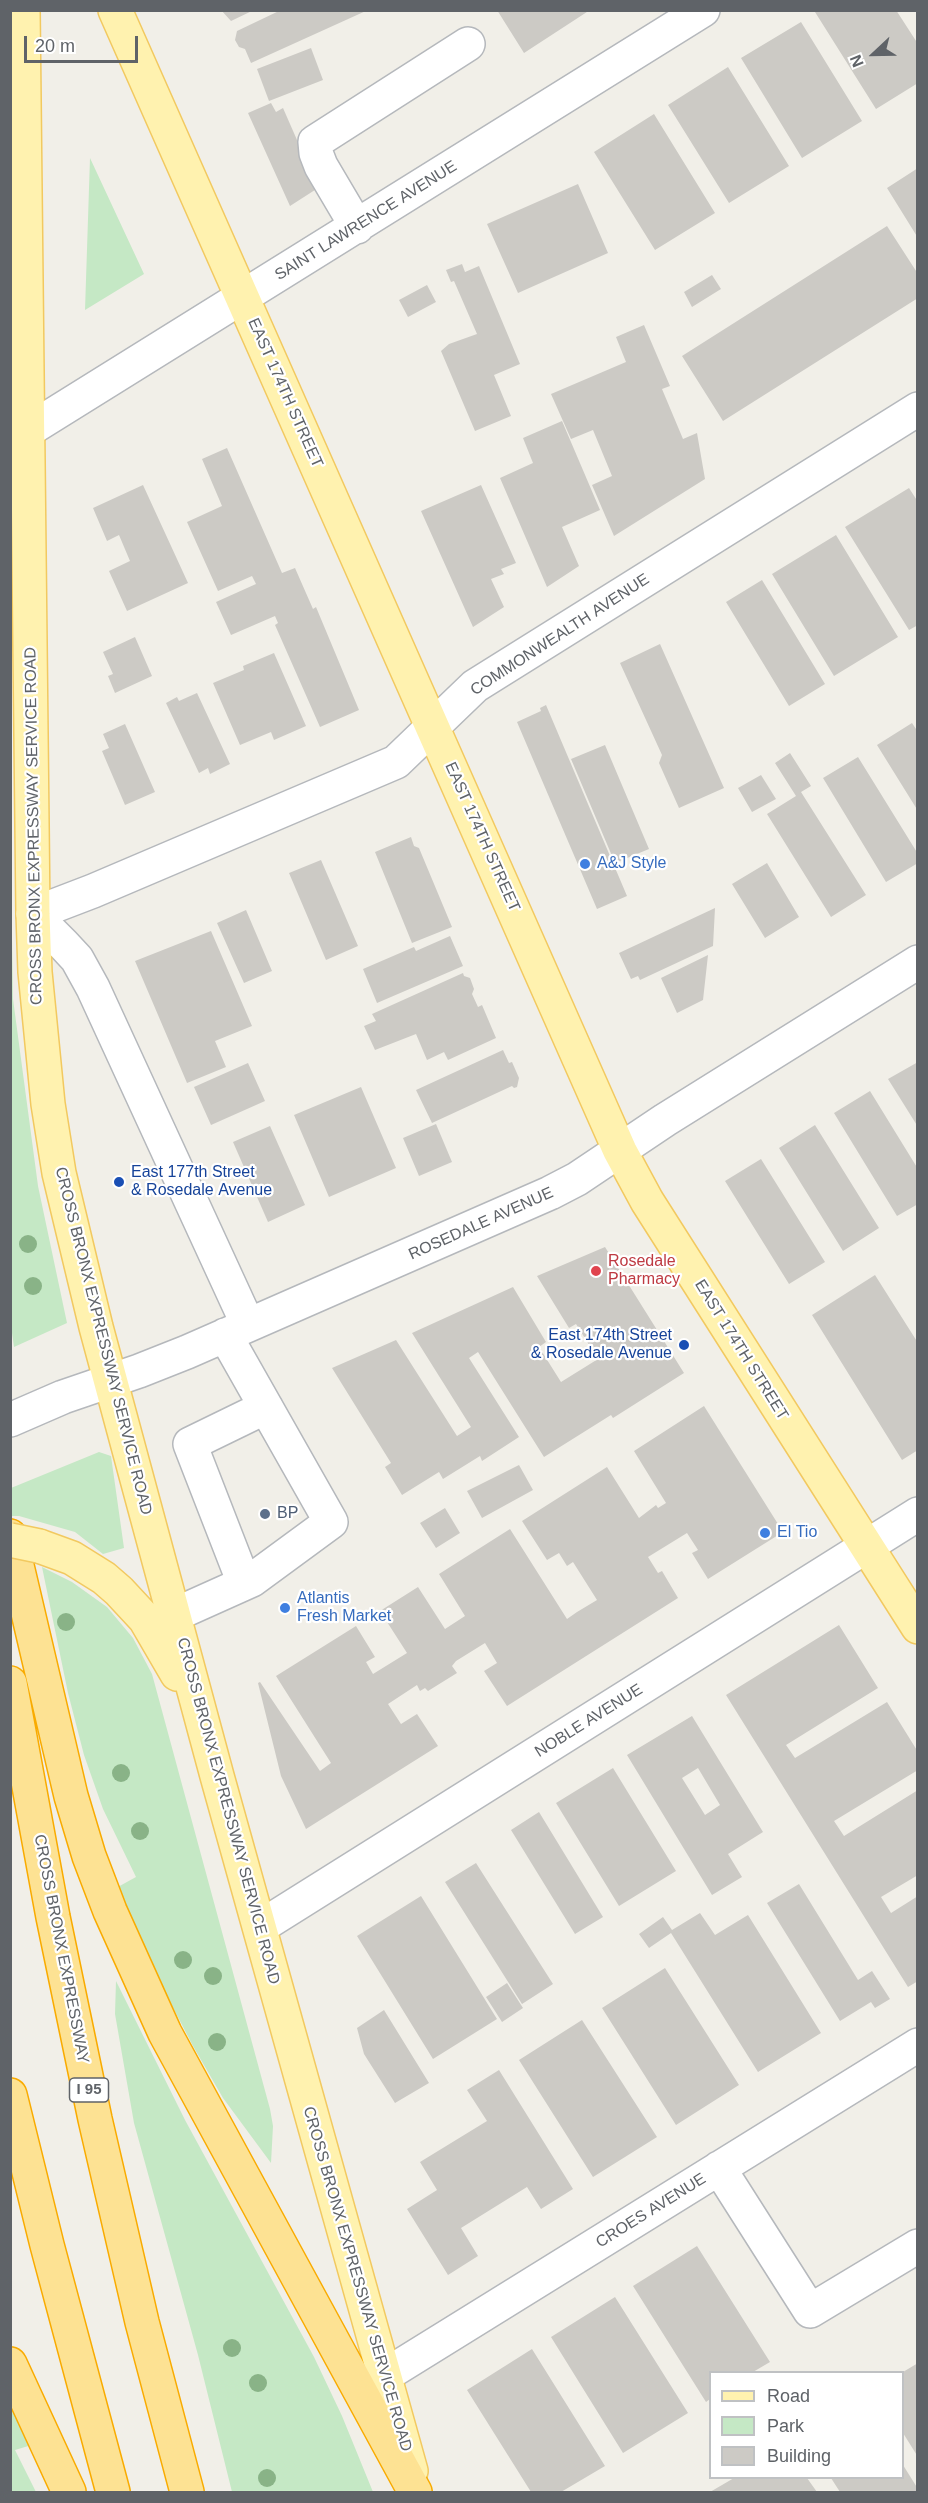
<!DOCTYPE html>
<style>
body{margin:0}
#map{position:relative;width:928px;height:2503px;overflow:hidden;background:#f1efe8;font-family:Arial,sans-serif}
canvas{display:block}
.frame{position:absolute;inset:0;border:12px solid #5f6368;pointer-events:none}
.legend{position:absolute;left:709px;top:2371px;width:195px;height:108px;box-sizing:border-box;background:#fff;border:2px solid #bfc1c3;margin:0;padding:8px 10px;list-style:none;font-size:18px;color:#5f6368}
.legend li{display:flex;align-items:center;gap:12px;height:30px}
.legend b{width:30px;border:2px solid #bfc1c3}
.north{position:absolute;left:844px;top:24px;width:60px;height:60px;-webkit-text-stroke:4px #fff;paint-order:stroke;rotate:248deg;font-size:16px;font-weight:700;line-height:24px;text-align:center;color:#5f6368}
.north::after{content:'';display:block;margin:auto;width:21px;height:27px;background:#5f6368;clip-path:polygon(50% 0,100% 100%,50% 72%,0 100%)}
.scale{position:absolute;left:24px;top:36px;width:114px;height:27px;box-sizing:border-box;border:3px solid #5f6368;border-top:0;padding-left:8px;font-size:18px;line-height:21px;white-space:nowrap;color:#5f6368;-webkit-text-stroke:4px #fff;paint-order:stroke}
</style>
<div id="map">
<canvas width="928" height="2503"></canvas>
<div class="frame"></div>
<ul class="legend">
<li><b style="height:8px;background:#fff2af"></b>Road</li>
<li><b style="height:16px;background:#c5e8c5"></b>Park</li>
<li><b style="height:16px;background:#cccac5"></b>Building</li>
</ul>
<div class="north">N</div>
<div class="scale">20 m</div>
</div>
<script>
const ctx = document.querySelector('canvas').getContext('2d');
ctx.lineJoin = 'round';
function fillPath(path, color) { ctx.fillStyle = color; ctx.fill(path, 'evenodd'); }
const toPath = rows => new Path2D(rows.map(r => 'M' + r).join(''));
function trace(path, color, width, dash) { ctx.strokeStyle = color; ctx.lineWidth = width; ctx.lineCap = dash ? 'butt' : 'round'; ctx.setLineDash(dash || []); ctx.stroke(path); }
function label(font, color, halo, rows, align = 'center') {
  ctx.font = font + ' Arial,sans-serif'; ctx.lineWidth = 4.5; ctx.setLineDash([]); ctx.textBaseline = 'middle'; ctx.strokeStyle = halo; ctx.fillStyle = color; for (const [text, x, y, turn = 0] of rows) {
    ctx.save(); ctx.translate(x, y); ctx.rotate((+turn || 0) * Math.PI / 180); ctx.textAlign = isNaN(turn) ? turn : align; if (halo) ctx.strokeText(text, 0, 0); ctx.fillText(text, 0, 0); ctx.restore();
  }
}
fillPath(toPath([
 [90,158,144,274,85,310],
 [10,817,13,999,38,1186,67,1323,14,1347,10,1319],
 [99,1452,111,1456,124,1548,103,1554,75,1532,19,1516,11,1516,11,1488],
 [42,1567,72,1582,107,1607,133,1638,152,1674,270,2109,273,2126,271,2163,223,2098,193,2046,142,1948,116,1888,136,1877,103,1809,84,1755,68,1693],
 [116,1981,185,2120,314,2357,342,2416,373,2492,232,2492,198,2355,134,2123,115,2014],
 [10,2395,35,2444,15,2450,36,2492,11,2492]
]), '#c5e8c5');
fillPath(toPath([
 [221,10,254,10,231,21],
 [281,10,368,10,251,63,245,49,239,47,235,40,237,31],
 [497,10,590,10,524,53],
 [818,10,896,10,918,44,918,83,876,109,815,12],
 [801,22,862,121,802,158,741,58],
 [311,48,323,80,269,101,257,69],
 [728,67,789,166,729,203,668,105],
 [271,103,276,112,283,108,318,188,290,206,248,113],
 [654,114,715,213,655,250,594,152],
 [918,168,918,238,887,188],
 [578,184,608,253,518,293,487,224],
 [887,226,918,274,918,298,723,421,682,356],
 [462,264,465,272,479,266,520,364,494,375,511,416,475,431,441,351,449,344,477,334,454,281,451,282,446,270],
 [712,275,721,289,692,307,684,292],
 [427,285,436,302,408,317,399,300],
 [644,325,670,386,662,389,683,439,697,433,705,479,614,536,592,485,612,476,593,430,571,439,551,394,626,362,616,337],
 [562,421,600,510,562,527,579,566,547,587,500,478,533,463,523,438],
 [227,448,282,573,295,568,313,609,316,607,359,710,320,727,275,625,278,623,275,616,231,635,216,602,256,584,252,576,218,591,187,522,222,506,202,459],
 [143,485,188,583,127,611,109,571,130,561,119,535,107,541,93,508],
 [481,485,516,563,501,569,504,574,491,579,504,607,473,627,421,511],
 [909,488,918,502,918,625,909,630,845,527],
 [836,535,898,637,834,676,772,574],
 [762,580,825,684,789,706,726,602],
 [135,637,152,676,115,693,108,676,113,674,103,652],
 [660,644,724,788,679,808,659,763,662,755,620,663],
 [274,653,306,726,274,740,271,732,240,745,213,683,244,670,243,666],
 [197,693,230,764,210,774,208,768,199,773,166,703,177,697,179,701],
 [546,705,627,896,597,909,517,722,541,711,540,708],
 [912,723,918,732,918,811,877,745],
 [125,724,155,792,125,805,102,751,109,748,103,734],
 [605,745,649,849,615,863,571,759],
 [790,753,811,786,801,792,866,895,831,917,767,814,796,796,775,763],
 [858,757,918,854,918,863,886,882,823,778],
 [761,775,776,799,752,812,738,788],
 [411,837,414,846,419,848,452,927,412,943,375,852],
 [321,860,358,946,326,960,289,873],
 [767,863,799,917,765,938,732,884],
 [715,908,713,946,640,980,638,976,631,979,619,953],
 [246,910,272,971,244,983,217,923],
 [211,931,252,1026,215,1041,226,1067,187,1083,135,961],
 [450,936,463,966,377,1003,363,969,414,947,416,951],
 [708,955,703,1000,677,1013,661,978],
 [463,973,464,976,470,978,474,989,472,994,478,1007,482,1005,496,1038,448,1060,444,1052,427,1060,416,1034,375,1050,364,1026,376,1021,372,1014],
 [503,1050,509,1063,512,1062,519,1078,517,1087,514,1088,512,1086,432,1123,416,1090],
 [918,1062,918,1127,888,1079],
 [248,1063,265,1101,211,1125,194,1087],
 [361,1087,396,1168,329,1197,294,1115],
 [870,1091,918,1169,918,1204,897,1216,834,1113],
 [436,1124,452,1162,419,1176,403,1138],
 [815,1125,879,1228,843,1251,779,1148],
 [270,1126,305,1205,268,1222,233,1142],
 [761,1159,825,1262,789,1284,725,1181],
 [605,1247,684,1373,613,1418,611,1415,544,1457,478,1352,469,1358,519,1437,482,1461,480,1456,443,1479,439,1472,402,1495,385,1467,391,1463,332,1368,396,1340,457,1436,471,1427,412,1333,513,1287,546,1342,539,1347,561,1382,598,1359,576,1324,569,1328,537,1276],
 [875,1275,918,1343,918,1450,902,1460,812,1315],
 [704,1406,783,1532,708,1579,692,1553,698,1550,687,1533,648,1557,658,1573,662,1571,678,1598,507,1706,484,1671,497,1663,485,1643,456,1661,452,1666,457,1673,428,1691,425,1688,420,1691,417,1685,388,1704,401,1724,417,1714,438,1746,306,1829,281,1776,258,1683,260,1682,320,1771,331,1763,276,1676,356,1626,375,1657,366,1662,373,1674,407,1653,380,1611,418,1587,445,1629,465,1616,439,1574,510,1529,567,1619,577,1612,597,1600,573,1562,567,1566,559,1553,547,1560,522,1521,607,1467,639,1518,656,1505,658,1508,666,1503,634,1451],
 [519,1465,533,1490,482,1518,467,1491],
 [445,1508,460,1533,436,1548,420,1523],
 [839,1625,878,1688,786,1745,795,1758,887,1702,918,1752,918,1770,834,1821,844,1836,918,1790,918,1875,881,1897,891,1913,918,1896,918,1981,908,1987,726,1695],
 [692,1716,763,1832,728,1854,742,1877,712,1895,627,1755],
 [698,1768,720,1805,705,1815,682,1778],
 [613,1768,676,1871,619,1906,556,1803],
 [539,1812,603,1917,575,1934,511,1830],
 [476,1863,553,1984,522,2004,445,1882],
 [799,1884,858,1980,872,1971,890,1999,875,2008,871,2002,840,2021,767,1903],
 [421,1896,497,2019,433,2059,357,1936],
 [700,1913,715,1935,748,1915,821,2033,758,2072,671,1933,649,1948,639,1934,663,1917,672,1930],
 [665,1968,739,2085,676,2125,602,2008],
 [507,1983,523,2008,502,2022,486,1997],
 [384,2010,429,2083,395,2103,364,2054,357,2028],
 [582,2020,657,2137,593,2177,519,2060],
 [499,2070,573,2189,541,2209,527,2187,461,2228,478,2256,448,2275,407,2209,437,2190,420,2162,487,2121,467,2090],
 [697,2246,770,2362,753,2372,710,2372,710,2399,706,2402,633,2286],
 [615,2297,688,2413,623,2453,551,2337],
 [532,2349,605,2466,561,2492,531,2492,467,2390],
 [918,2363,918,2457,903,2433,903,2372],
 [903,2465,918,2489,918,2492,840,2492,831,2478,903,2478],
 [734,2478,807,2478,817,2492,710,2492]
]), '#cccac5');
const minor = toPath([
 [357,227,321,166,316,153,315,142,468,44],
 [27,431,703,10],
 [248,1325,93,988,77,959,64,945,33,914,93,891,396,762,475,686,918,409],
 [10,1420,63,1397,139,1371,187,1352,550,1193,577,1179,665,1120,918,962],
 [244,1583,190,1444,266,1407],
 [174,1615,252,1580,331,1522,225,1335],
 [260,1927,918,1514],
 [719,2168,810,2311,918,2246],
 [384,2376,918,2045]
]);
const major = toPath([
 [23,10,33,914,35,972,48,1104,59,1173,96,1327,217,1776,411,2471],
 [115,10,620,1151,647,1201,918,1627],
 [39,1546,72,1558,104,1578,119,1591,145,1619,177,1674]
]);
const highway = toPath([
 [10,1536,71,1796,89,1856,110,1911,165,2033,415,2492],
 [10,1683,53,1917,95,2119,142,2322,187,2492],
 [10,2095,47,2245,113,2492],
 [10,2364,69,2492]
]);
trace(minor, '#b5b8bc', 36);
trace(major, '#f2c960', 36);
trace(highway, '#f9ab00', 36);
trace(minor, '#fff', 33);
trace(major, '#fff2af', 33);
trace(highway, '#fde293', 33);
const majorBridge = toPath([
 [10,1540,39,1546]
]);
trace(majorBridge, '#f2c960', 36, []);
trace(majorBridge, '#fff2af', 33);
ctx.fillStyle = '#89b387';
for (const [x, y] of [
 [28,1244],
 [33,1286],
 [66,1622],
 [121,1773],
 [140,1831],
 [183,1960],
 [213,1976],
 [217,2042],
 [232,2348],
 [258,2383],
 [267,2478]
]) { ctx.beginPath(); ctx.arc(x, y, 9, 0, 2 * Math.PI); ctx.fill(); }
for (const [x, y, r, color] of [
 [585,864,6,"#3f7fe0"],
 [119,1182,6,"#1a4fb4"],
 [596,1271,6,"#e0444e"],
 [684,1345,6,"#1a4fb4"],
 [265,1514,6,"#5c6f8a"],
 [765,1533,6,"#3f7fe0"],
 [285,1608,6,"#3f7fe0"]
]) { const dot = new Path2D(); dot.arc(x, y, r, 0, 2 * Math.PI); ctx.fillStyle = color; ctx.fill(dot); trace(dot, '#fff', 2); }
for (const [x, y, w] of [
 [89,2090,39]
]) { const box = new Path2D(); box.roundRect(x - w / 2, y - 12, w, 24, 4.5); ctx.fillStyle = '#fff'; ctx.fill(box); trace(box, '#5f6368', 1.5); }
label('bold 15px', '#5f6368', null, [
 ["I 95",89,2090]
]);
label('16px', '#5f6368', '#fff', [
 ["SAINT LAWRENCE AVENUE",366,221,-32],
 ["EAST 174TH STREET",285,393,66],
 ["COMMONWEALTH AVENUE",560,635,-33],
 ["CROSS BRONX EXPRESSWAY SERVICE ROAD",34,826,-91],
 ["EAST 174TH STREET",482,837,66],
 ["ROSEDALE AVENUE",481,1224,-24],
 ["CROSS BRONX EXPRESSWAY SERVICE ROAD",103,1341,76],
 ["EAST 174TH STREET",741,1350,58],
 ["NOBLE AVENUE",589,1721,-32],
 ["CROSS BRONX EXPRESSWAY SERVICE ROAD",228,1811,75],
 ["CROSS BRONX EXPRESSWAY",61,1949,79],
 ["CROES AVENUE",651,2211,-32],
 ["CROSS BRONX EXPRESSWAY SERVICE ROAD",357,2279,74]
]);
label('16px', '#366cbe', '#fff', [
 ["A&J Style",597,864],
 ["El Tio",777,1533],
 ["Atlantis",297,1599],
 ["Fresh Market",297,1617]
], 'left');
label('16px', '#164399', '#fff', [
 ["East 177th Street",131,1173],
 ["& Rosedale Avenue",131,1191],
 ["East 174th Street",672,1336,"right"],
 ["& Rosedale Avenue",672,1354,"right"]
], 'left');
label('16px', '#be3a42', '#fff', [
 ["Rosedale",608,1262],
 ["Pharmacy",608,1280]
], 'left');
label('16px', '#4e5e75', '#fff', [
 ["BP",277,1514]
], 'left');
</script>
